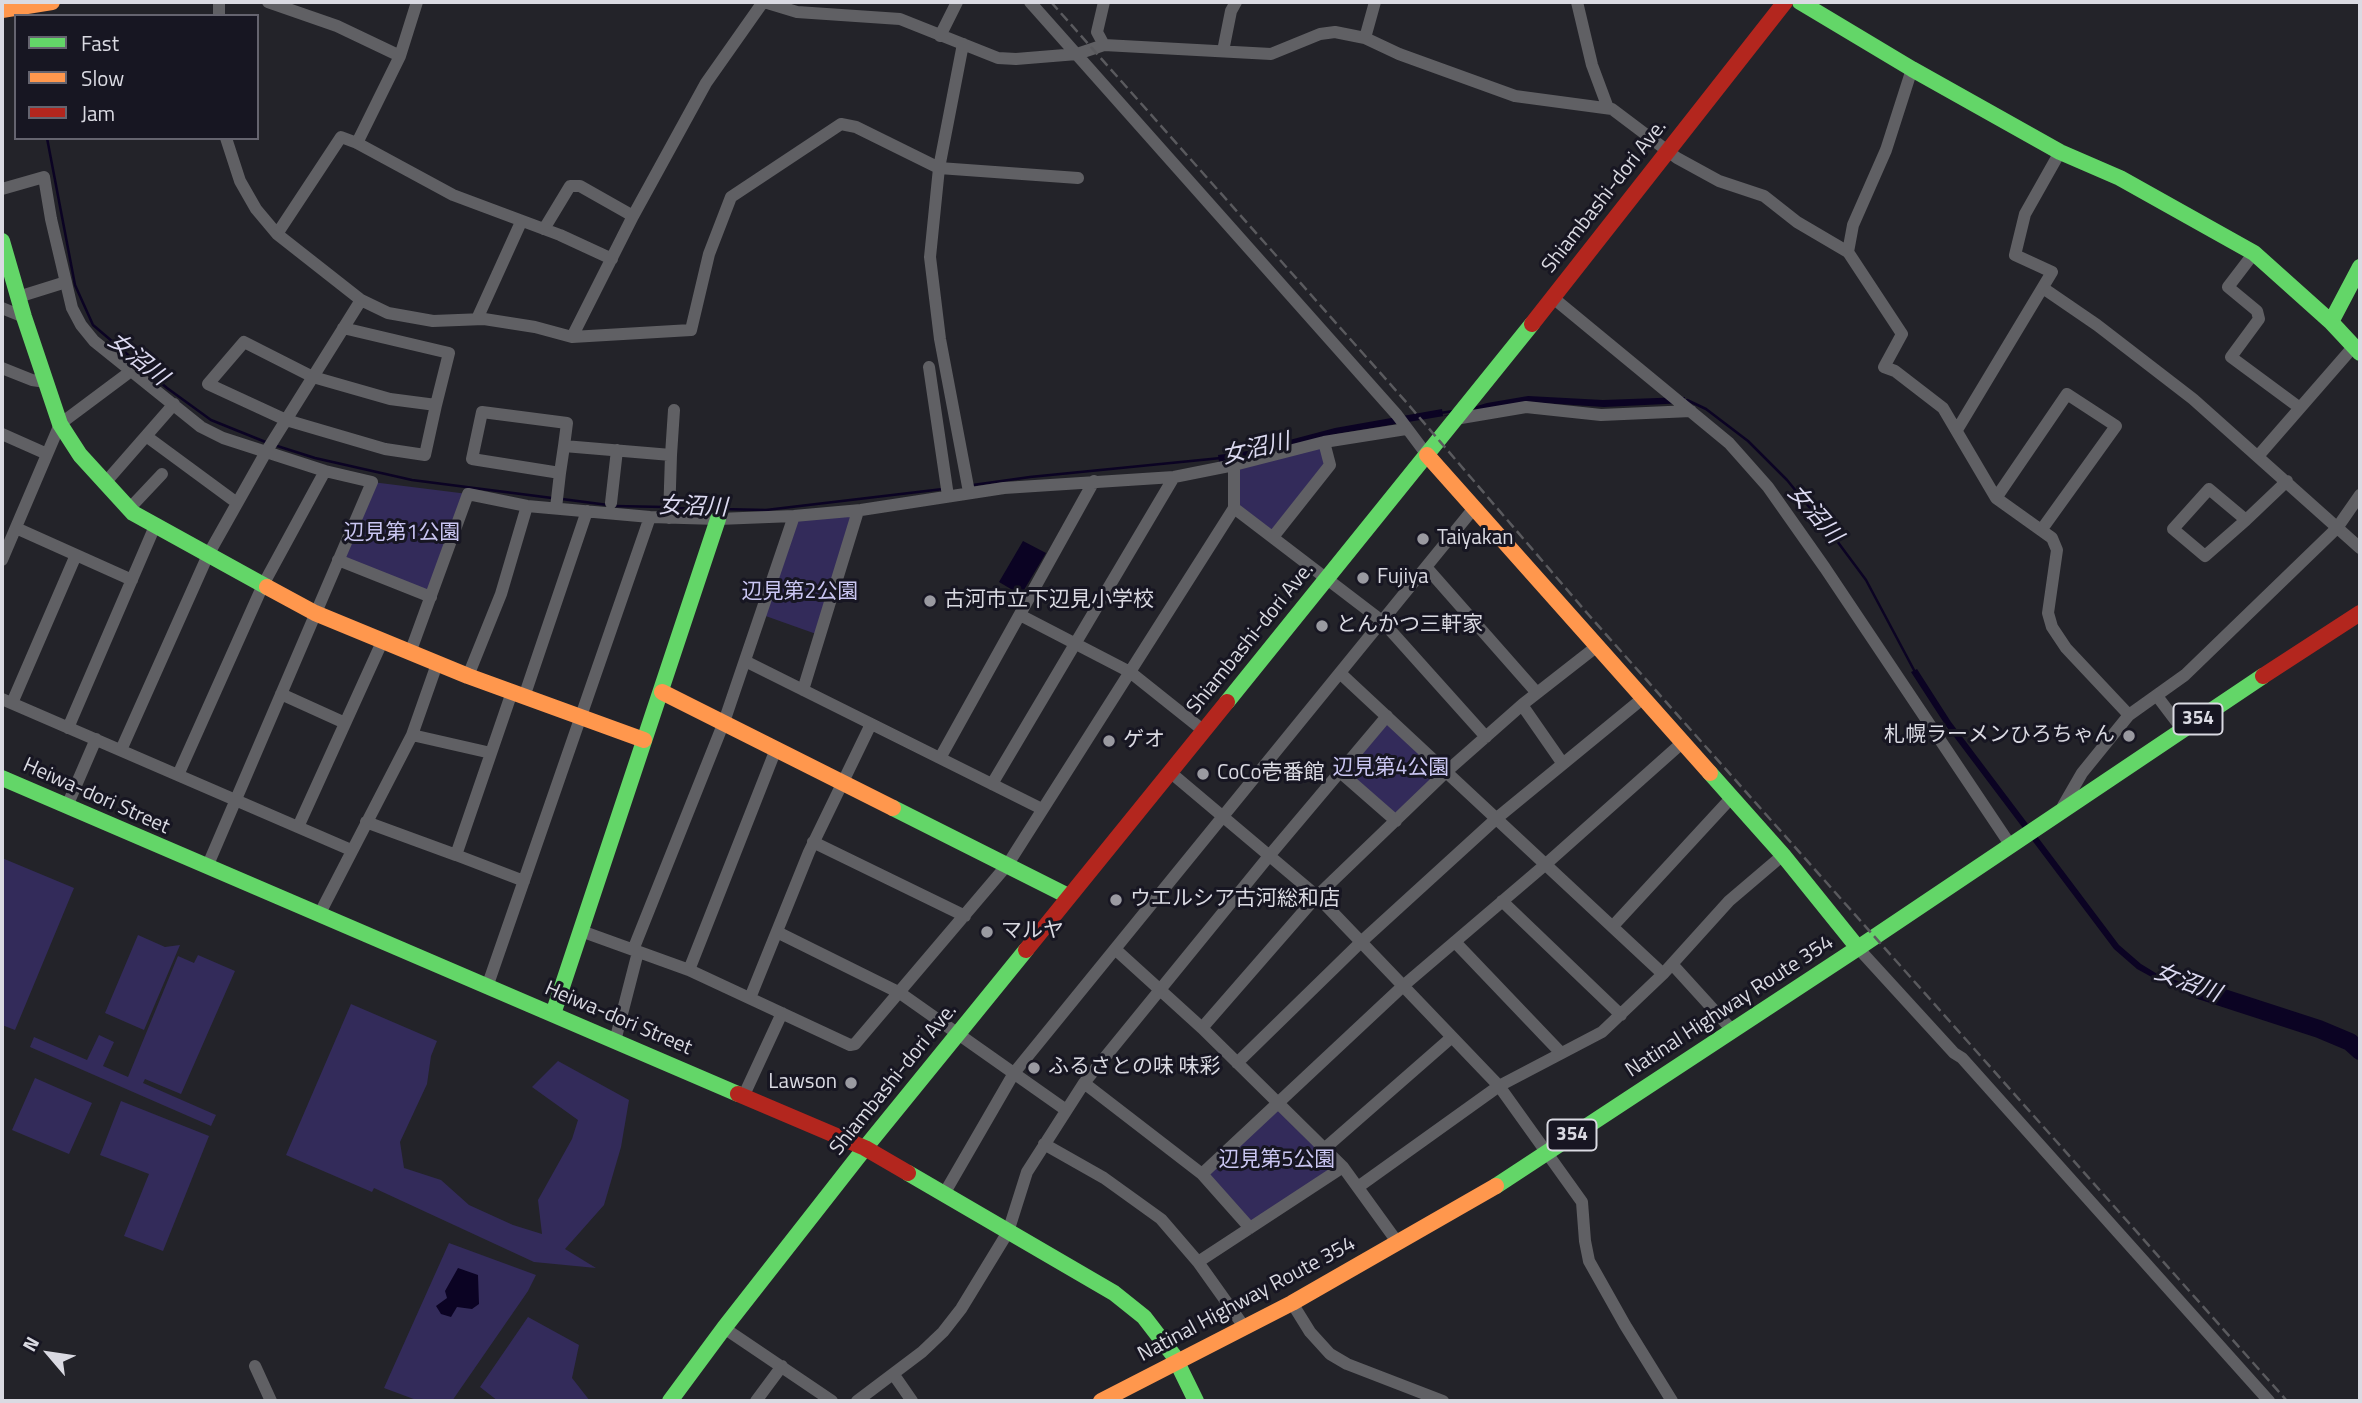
<!DOCTYPE html>
<meta charset="utf-8">
<style>
body{margin:0}
#map{position:relative;width:2362px;height:1403px;overflow:hidden;background:#232329;font-family:"Titillium Web",sans-serif}
canvas{display:block}
.frame{position:absolute;inset:0;border:4px solid #dadae2;pointer-events:none}
.legend{position:absolute;left:14px;top:14px;width:245px;height:126px;box-sizing:border-box;background:#171622;border:2px solid #65646f;margin:0;padding:9px 12px;list-style:none;font-size:21px;color:#dadae2}
.legend li{display:flex;align-items:center;gap:14px;height:35px}
.legend b{width:35px;border:2px solid #65646f}
.north{position:absolute;left:14px;top:1319px;width:70px;height:70px;-webkit-text-stroke:5px #171622;paint-order:stroke;rotate:299deg;font-size:19px;font-weight:700;line-height:28px;text-align:center;color:#dadae2}
.north::after{content:'';display:block;margin:auto;width:24px;height:32px;background:#dadae2;clip-path:polygon(50% 0,100% 100%,50% 72%,0 100%)}
</style>
<div id="map">
<canvas width="2362" height="1403"></canvas>
<div class="frame"></div>
<ul class="legend">
<li><b style="height:9px;background:#63d668"></b>Fast</li>
<li><b style="height:9px;background:#ff974d"></b>Slow</li>
<li><b style="height:9px;background:#b3261e"></b>Jam</li>
</ul>
<div class="north">N</div>
</div>
<script>
const ctx = document.querySelector('canvas').getContext('2d');
ctx.lineJoin = 'round';
function fillPath(path, color) { ctx.fillStyle = color; ctx.fill(path, 'evenodd'); }
const toPath = rows => new Path2D(rows.map(r => 'M' + r).join(''));
function trace(path, color, width, dash) { ctx.strokeStyle = color; ctx.lineWidth = width; ctx.lineCap = dash ? 'butt' : 'round'; ctx.setLineDash(dash || []); ctx.stroke(path); }
function label(font, color, halo, rows, align = 'center') {
  ctx.font = font + ' "Titillium Web","Noto Sans JP",sans-serif'; ctx.lineWidth = 6; ctx.setLineDash([]); ctx.textBaseline = 'middle'; ctx.strokeStyle = halo; ctx.fillStyle = color; for (const [text, x, y, turn = 0] of rows) {
    ctx.save(); ctx.translate(x, y); ctx.rotate((+turn || 0) * Math.PI / 180); ctx.textAlign = isNaN(turn) ? turn : align; if (halo) ctx.strokeText(text, 0, 0); ctx.fillText(text, 0, 0); ctx.restore();
  }
}
fillPath(toPath([
 [1324,442,1330,465,1273,537,1234,508,1234,465],
 [372,482,468,494,431,597,338,560],
 [858,511,819,635,760,614,794,516],
 [1387,716,1447,771,1396,821,1340,772],
 [2,858,74,888,15,1030,2,1025],
 [138,935,165,947,180,945,144,1030,105,1013],
 [198,955,235,971,181,1094,145,1079,143,1083,216,1115,211,1126,30,1047,34,1037,87,1060,99,1035,114,1042,103,1066,128,1077,178,956,194,963],
 [351,1004,437,1041,431,1056,427,1084,400,1142,404,1168,441,1180,469,1205,513,1225,542,1234,538,1200,572,1139,578,1120,532,1087,558,1061,629,1100,621,1147,604,1205,565,1249,596,1268,534,1262,374,1188,372,1192,286,1155],
 [35,1078,92,1103,69,1154,12,1130],
 [121,1101,209,1136,163,1251,124,1236,149,1174,100,1155],
 [1277,1103,1343,1167,1250,1228,1202,1174],
 [449,1243,536,1275,528,1291,452,1401,419,1401,384,1388],
 [528,1317,579,1345,572,1378,590,1401,498,1401,480,1387]
]), '#332b5a');
fillPath(toPath([
 [1528,396,1603,400,1685,397,1685,403,1604,407,1528,402,1336,434,1248,457,1219,462,1218,455,1248,451,1335,428,1442,409,1443,416,1487,403],
 [1023,541,1046,553,1021,595,999,582],
 [1917,669,1951,722,2119,945,2141,964,2159,975,2220,994,2218,1000,2157,980,2137,969,2114,949,1946,726,1911,672],
 [458,1268,478,1275,479,1304,472,1309,457,1307,451,1317,441,1314,436,1306,447,1298,445,1291]
]), '#0b0323');
trace(toPath([
 [36,15,36,16],
 [47,138,75,285,93,325,167,388,211,420,268,443],
 [1687,400,1706,409,1748,441,1787,480,1837,541,1866,580,1915,672],
 [1440,413,1454,411],
 [274,445,315,458,412,480,552,498],
 [973,485,1030,477,1221,458],
 [562,499,608,505],
 [614,506,664,507],
 [674,508,766,510,943,489]
]), '#0b0323', 2.5);
trace(toPath([
 [2199,990,2319,1029,2350,1042,2360,1051]
]), '#0b0323', 18);
trace(toPath([
 [268,2,337,26,400,56],
 [764,2,797,12,900,19,998,58,1016,59,1077,54,1104,45,1271,54,1320,34,1335,32,1365,38,1399,54,1515,96,1612,109,1677,158,1719,181,1764,196,1797,222,1848,252,1902,334,1884,367,1895,371,1943,408,1996,498,2052,538,2057,550,2048,613,2052,627,2066,648,2129,715],
 [1030,2,1397,415,1427,455],
 [1577,2,1592,65,1608,108],
 [219,16,219,2],
 [940,36,957,2],
 [1365,38,1375,2],
 [963,44,939,168,930,257,940,339,969,492],
 [1104,45,1097,32,1104,2],
 [1223,51,1231,11,1236,2],
 [226,138,240,181,256,209,277,234,361,300,388,313,433,321,484,319,535,327,572,337,691,330,709,254,731,197,841,124,856,127,939,168,1078,178],
 [357,143,400,56,417,2],
 [2,189,44,177,51,219,72,308,81,325,94,341,201,427,223,438,325,471,372,482,207,867],
 [544,229,570,186,580,186,633,216],
 [277,234,341,137,357,143,453,195,560,235,612,259],
 [1848,252,1853,225,1886,150,1912,69],
 [2254,253,2228,287,2257,311,2259,319,2231,357,2300,408],
 [2043,288,2097,325,2193,399,2360,548],
 [18,297,66,282],
 [1552,297,1729,443,1768,487,1825,568,2011,846],
 [2,308,24,317],
 [477,319,521,222],
 [343,328,449,353,436,405,425,455,385,449,286,420,208,384,244,342,313,377,390,399,436,405],
 [572,337,633,216,706,83,763,2],
 [929,367,948,496],
 [2,368,32,380,46,382],
 [1455,419,1526,407,1601,415,1691,411],
 [1957,430,2052,272,2015,255,2025,214,2060,152],
 [2,434,47,454],
 [146,436,237,503],
 [564,446,671,455,674,410],
 [2259,455,2354,346],
 [104,484,174,404],
 [1996,498,2067,394,2116,426,2042,529],
 [611,503,617,450],
 [556,508,560,473,564,446,567,423,482,412,472,459,560,473],
 [1234,508,1382,621,1486,737],
 [129,509,162,474],
 [669,518,671,455],
 [2246,520,2209,489,2173,529,2205,556,2246,520,2287,481],
 [16,528,132,580],
 [1273,537,1330,465,1324,442],
 [2,560,60,424,131,371],
 [338,560,431,597],
 [1426,567,1537,693],
 [1020,615,1130,672,1204,731],
 [410,653,468,494,527,506,650,517,718,519,794,516,861,510,1004,488,1174,477,1234,465,1324,442,1406,429],
 [745,661,1042,809],
 [1340,673,1663,974],
 [468,676,501,594,527,506],
 [803,690,858,511],
 [512,692,456,855,524,881],
 [281,694,345,723],
 [2157,696,2182,729],
 [524,697,587,511],
 [2,699,351,850],
 [12,703,76,555],
 [1522,705,1563,764],
 [68,728,155,526],
 [412,735,491,753],
 [121,750,208,555,266,452,361,300],
 [940,758,1094,481],
 [1170,772,1317,896,1499,1086,1582,1202,1585,1241,1589,1261,1625,1325,1672,1401],
 [1340,772,1396,821],
 [178,775,263,585,325,471],
 [992,784,1174,477],
 [67,806,96,739],
 [2063,806,2082,773,2129,715,2185,675,2337,528,2360,495],
 [366,822,456,855],
 [298,827,382,642],
 [813,842,965,916],
 [1502,901,1621,1015],
 [319,915,412,735,437,664],
 [1613,926,1732,797],
 [581,931,689,970,850,1045,855,1044,1008,864,1234,508,1234,465],
 [777,932,900,993,1066,1110],
 [1455,942,1561,1053],
 [1858,948,1954,1053,1962,1058,2269,1401],
 [1115,949,1202,1028,1343,1167,1398,1243],
 [633,950,724,722,794,516],
 [1672,964,1732,1030],
 [689,970,776,749],
 [487,987,650,517],
 [750,998,809,852,871,724],
 [1202,1028,1317,896,1447,771,1523,704,1596,647],
 [615,1041,638,952],
 [1237,1063,1361,942,1497,818,1642,699],
 [1084,1083,1202,1174,1250,1228],
 [744,1095,782,1013],
 [1044,1144,1104,1178,1161,1219,1198,1262,1245,1328],
 [1324,1149,1452,1037],
 [1202,1174,1403,986,1546,864,1683,742],
 [1358,1187,1499,1086,1602,1032,1663,974,1729,901,1783,855],
 [944,1194,1014,1073,1474,508],
 [1198,1262,1343,1167],
 [1292,1303,1310,1332,1330,1354,1347,1364,1443,1401],
 [724,1328,832,1401],
 [255,1366,271,1401],
 [894,1375,912,1401],
 [756,1401,782,1366],
 [857,1401,922,1352,943,1332,961,1309,1008,1232,1027,1172,1084,1083,1269,856,1387,716]
]), '#606064', 12);
trace(toPath([
 [1800,2,1912,69,2060,152,2120,178,2254,253,2331,322,2360,353],
 [2,241,24,317,60,424,80,455,133,513,267,587],
 [2331,322,2360,267],
 [1227,702,1532,324],
 [1710,773,1783,855,1858,948],
 [2,778,738,1094],
 [893,808,1068,896],
 [553,1014,718,519],
 [908,1173,1114,1293,1144,1317,1174,1356,1196,1401],
 [1496,1186,1858,948,2263,676],
 [670,1401,724,1328,865,1148,1026,950]
]), '#63d668', 16);
trace(toPath([
 [2,10,52,2],
 [1427,455,1710,773],
 [267,587,315,613,468,676,644,740],
 [662,692,893,808],
 [1101,1401,1292,1303,1496,1186]
]), '#ff974d', 16);
trace(toPath([
 [1532,324,1785,2],
 [2263,676,2360,613],
 [1026,950,1227,702],
 [738,1094,865,1148,908,1173]
]), '#b3261e', 16);
trace(toPath([
 [1051,2,1407,403,1587,613,2287,1401]
]), '#5a5a5e', 2.5, [10, 5]);
for (const [x, y, r, color] of [
 [1423,539,7,"#9a9aa1"],
 [1363,578,7,"#9a9aa1"],
 [930,601,7,"#9a9aa1"],
 [1322,626,7,"#9a9aa1"],
 [2129,736,7,"#9a9aa1"],
 [1109,741,7,"#9a9aa1"],
 [1203,774,7,"#9a9aa1"],
 [1116,900,7,"#9a9aa1"],
 [987,932,7,"#9a9aa1"],
 [1034,1068,7,"#9a9aa1"],
 [851,1083,7,"#9a9aa1"]
]) { const dot = new Path2D(); dot.arc(x, y, r, 0, 2 * Math.PI); ctx.fillStyle = color; ctx.fill(dot); trace(dot, '#171622', 2.5); }
for (const [x, y, w] of [
 [2198,719,49],
 [1572,1135,49]
]) { const box = new Path2D(); box.roundRect(x - w / 2, y - 15.5, w, 31, 5); ctx.fillStyle = '#171622'; ctx.fill(box); trace(box, '#dadae2', 2); }
label('bold 19px', '#dadae2', null, [
 ["354",2198,719],
 ["354",1572,1135]
]);
label('21px', '#dadae2', '#171622', [
 ["Shiambashi-dori Ave.",1605,197,-52],
 ["Shiambashi-dori Ave.",1251,639,-51],
 ["Heiwa-dori Street",96,797,24],
 ["Natinal Highway Route 354",1730,1007,-33],
 ["Heiwa-dori Street",618,1019,23],
 ["Shiambashi-dori Ave.",894,1080,-51],
 ["Natinal Highway Route 354",1247,1300,-28]
]);
label('21px', '#cac6f2', '#171622', [
 ["辺見第1公園",402,534],
 ["辺見第2公園",800,593],
 ["辺見第4公園",1391,769],
 ["辺見第5公園",1277,1161]
]);
label('21px', '#dadae2', '#171622', [
 ["Taiyakan",1437,539],
 ["Fujiya",1377,578],
 ["古河市立下辺見小学校",944,601],
 ["とんかつ三軒家",1336,626],
 ["札幌ラーメンひろちゃん",2115,736,"right"],
 ["ゲオ",1123,741],
 ["CoCo壱番館",1217,774],
 ["ウエルシア古河総和店",1130,900],
 ["マルヤ",1001,932],
 ["ふるさとの味 味彩",1048,1068],
 ["Lawson",837,1083,"right"]
], 'left');
label('italic 23px', '#dcdaf1', '#171622', [
 ["女沼川",137,360,39],
 ["女沼川",1256,450,-13],
 ["女沼川",693,508,2],
 ["女沼川",1814,515,49],
 ["女沼川",2187,984,21]
]);
</script>
